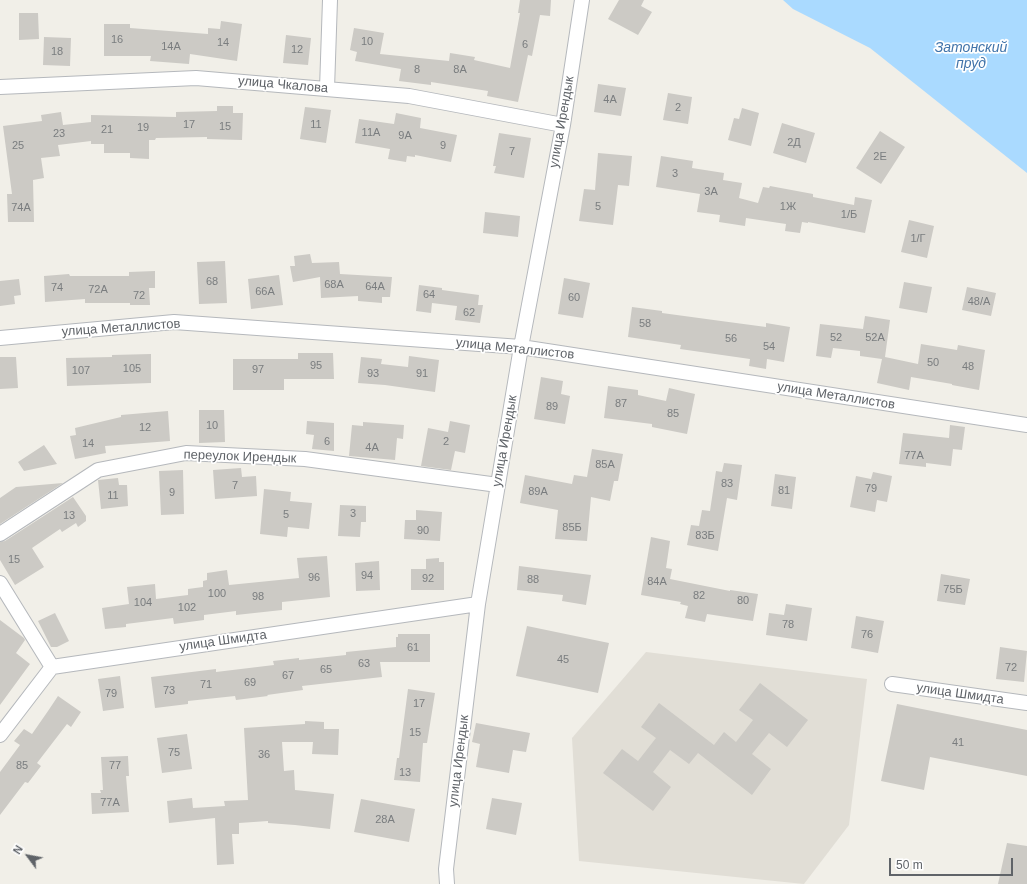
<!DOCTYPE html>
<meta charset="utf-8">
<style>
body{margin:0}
#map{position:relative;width:1027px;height:884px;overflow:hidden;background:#f1efe8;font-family:Arial,sans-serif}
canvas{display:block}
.north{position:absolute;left:8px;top:836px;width:40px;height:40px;-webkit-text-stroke:3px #fff;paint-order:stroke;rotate:302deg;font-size:11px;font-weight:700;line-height:16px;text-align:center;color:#5f6368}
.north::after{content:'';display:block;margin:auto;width:14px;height:18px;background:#5f6368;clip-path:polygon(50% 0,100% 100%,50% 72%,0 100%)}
.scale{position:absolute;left:889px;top:858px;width:124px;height:18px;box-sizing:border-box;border:2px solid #5f6368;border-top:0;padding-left:5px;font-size:12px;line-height:14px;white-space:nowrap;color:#5f6368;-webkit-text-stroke:3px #fff;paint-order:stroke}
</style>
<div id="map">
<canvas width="1027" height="884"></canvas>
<div class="north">N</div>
<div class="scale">50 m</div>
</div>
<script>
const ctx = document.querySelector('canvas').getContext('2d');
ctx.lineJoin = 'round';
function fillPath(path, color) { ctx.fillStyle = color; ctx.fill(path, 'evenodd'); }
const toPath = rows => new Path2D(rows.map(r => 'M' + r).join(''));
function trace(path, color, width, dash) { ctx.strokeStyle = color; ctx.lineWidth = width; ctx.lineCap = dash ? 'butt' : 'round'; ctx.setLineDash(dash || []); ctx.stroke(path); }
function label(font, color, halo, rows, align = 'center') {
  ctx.font = font + ' Arial,sans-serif'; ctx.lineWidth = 3.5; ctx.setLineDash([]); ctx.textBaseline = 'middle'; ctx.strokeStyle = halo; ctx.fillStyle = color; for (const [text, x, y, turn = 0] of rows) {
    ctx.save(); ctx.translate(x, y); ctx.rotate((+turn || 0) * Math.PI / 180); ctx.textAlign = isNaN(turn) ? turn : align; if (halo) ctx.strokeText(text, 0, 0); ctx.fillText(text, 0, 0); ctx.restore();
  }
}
fillPath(toPath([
 [646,652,867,679,849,825,804,884,579,861,572,738]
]), '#e1ded6');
fillPath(toPath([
 [783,0,1027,0,1027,173,870,48,793,9]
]), '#aadaff');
fillPath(toPath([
 [520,0,551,0,550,16,540,15,532,56,528,55,518,102,487,96,488,91,431,82,431,85,399,81,401,69,355,61,357,52,350,50,354,28,384,33,380,54,449,61,450,53,475,57,474,60,510,68,520,13,518,13],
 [619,0,644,0,641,6,652,12,638,35,608,19],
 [19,13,38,13,39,39,19,40],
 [221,21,242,24,237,61,190,54,189,64,150,61,151,56,104,56,104,24,130,24,130,28,208,34,208,28,220,29],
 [286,35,311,38,308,65,283,63],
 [44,37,71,38,70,66,43,65],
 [598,84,626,88,621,116,594,112],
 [668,93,692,97,688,124,663,120],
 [217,106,233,106,233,113,243,113,242,140,207,139,207,137,156,138,155,140,149,140,149,159,130,158,130,153,104,153,104,144,91,144,91,141,58,145,60,156,41,158,44,178,33,180,34,222,8,222,7,194,12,194,3,126,42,121,41,115,61,112,63,125,91,122,91,115,176,117,176,112,217,111],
 [305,107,331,110,326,143,300,139],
 [742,108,759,113,751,146,728,140,734,118,739,119],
 [396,113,421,118,420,128,457,135,451,162,415,155,415,157,407,156,406,162,388,159,390,149,355,143,359,119,394,124],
 [782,123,815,133,806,163,773,153],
 [880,131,905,147,881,184,856,168],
 [499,133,531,138,524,178,494,173,496,166,493,166],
 [598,153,632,156,629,186,618,185,613,225,579,221,584,189,595,190],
 [661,156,693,161,692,168,724,173,723,180,742,183,739,198,758,203,763,187,769,188,770,186,813,194,813,197,854,205,855,197,872,200,865,233,808,222,808,223,802,222,800,233,785,231,786,224,746,218,745,226,719,222,720,215,697,212,700,194,656,187],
 [485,212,520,216,518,237,483,233],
 [909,220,934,226,927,258,901,252],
 [310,254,312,263,339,262,340,274,392,277,390,297,382,297,382,303,358,301,358,296,321,298,320,277,293,282,290,266,295,266,294,256],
 [225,261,227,303,199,304,197,262],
 [155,271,155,288,149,288,150,305,130,305,130,303,85,303,85,299,45,302,44,276,69,274,70,276,129,276,129,272],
 [279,275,283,305,251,309,248,279],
 [564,278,590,283,583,318,558,314],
 [19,279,21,295,14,296,15,304,0,306,0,281],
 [904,282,932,287,927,313,899,308],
 [419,285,442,288,442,290,479,295,478,305,483,305,480,323,455,320,457,306,432,303,431,313,416,311],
 [967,287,996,293,991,316,962,310],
 [632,307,662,311,662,313,721,321,766,327,766,323,790,327,784,362,767,359,766,369,749,366,750,359,680,349,681,345,628,337],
 [865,316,890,320,885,357,918,364,921,344,957,350,958,345,985,350,979,390,952,385,952,384,911,377,909,390,877,383,882,359,860,356,860,351,833,348,831,358,816,356,820,324,863,329],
 [298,353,333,353,334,379,284,379,284,390,233,390,233,359,298,359],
 [151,354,151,383,67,386,66,358,112,357,112,355],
 [409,356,439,360,435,392,385,385,358,383,361,357,382,359,381,364,408,367],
 [0,357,16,357,18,388,0,389],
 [541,377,563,381,561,394,570,396,565,424,534,419],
 [608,386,638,390,638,395,666,401,669,388,695,394,687,434,652,427,652,424,604,418],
 [199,410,224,410,225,442,199,443],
 [168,411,170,441,105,446,106,453,75,459,70,436,76,435,75,428,121,417,121,415],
 [307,421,334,423,334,451,312,449,314,435,306,434],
 [450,421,470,425,465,453,455,451,451,470,421,466,428,428,448,432],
 [363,422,404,425,403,439,397,438,395,460,349,456,352,425,363,426],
 [950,425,965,427,962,450,953,449,951,466,926,463,926,467,899,464,903,433,949,438],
 [44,445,57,464,24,471,18,462],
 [592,449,623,454,618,481,614,481,610,501,591,497,587,541,555,539,558,510,520,503,525,475,572,484,574,475,587,477],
 [724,463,742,465,737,500,727,498,718,551,687,545,691,525,699,526,702,510,710,511,716,471,722,472],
 [241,468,242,477,256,476,257,496,215,499,213,470],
 [183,470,184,514,161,515,159,471],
 [873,472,892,476,887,502,877,500,875,512,850,507,856,476,871,479],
 [775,474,796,477,792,509,771,506],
 [118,478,119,485,127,485,128,506,101,509,98,480],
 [63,483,0,524,0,498,16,487],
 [264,489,291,492,290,501,312,503,309,529,288,527,287,537,260,534],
 [73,497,86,516,86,521,78,527,76,523,62,532,60,529,32,548,44,567,15,585,0,560,0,542,5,541],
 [340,505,366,506,366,522,361,522,360,537,338,536],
 [416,510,442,512,440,541,404,539,405,520,416,520],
 [651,537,670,541,666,568,672,569,670,579,730,591,730,590,758,594,753,621,707,614,705,622,685,618,688,606,680,604,681,602,641,595],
 [327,556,330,597,282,602,282,610,236,615,236,611,204,615,204,620,174,624,173,618,126,624,126,627,105,629,102,608,129,604,127,587,155,584,156,599,188,595,188,589,203,587,203,581,207,580,207,573,227,570,229,585,299,578,297,558],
 [439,558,439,562,444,562,444,590,411,590,411,569,426,569,426,559],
 [379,561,380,590,356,591,355,563],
 [519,566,591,575,586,605,562,601,563,595,517,590],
 [941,574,970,579,965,605,937,601],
 [786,604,812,608,807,641,766,635,769,613,784,615],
 [55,613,69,641,57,647,51,647,38,621],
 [856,616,884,621,878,653,851,648],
 [0,620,24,638,25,640,16,653,30,664,0,705],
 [527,626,609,643,598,693,516,676],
 [398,634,430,634,430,662,380,662,382,677,302,686,303,690,267,695,268,696,236,700,235,696,188,701,188,704,155,708,151,677,216,669,216,672,274,665,273,661,299,658,299,660,346,655,346,652,396,647,396,637,398,637],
 [1000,647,1027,651,1024,682,996,679],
 [120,676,124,708,103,711,98,679],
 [760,683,808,720,787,747,769,733,752,754,771,769,752,795,698,753,689,764,670,750,653,772,671,787,653,811,603,773,622,749,638,761,656,738,641,727,659,703,714,745,724,732,736,742,753,720,739,710],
 [408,689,435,693,427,743,423,743,420,782,394,780,397,758,399,758],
 [58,696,81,712,71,727,67,724,37,763,41,766,28,783,25,782,0,815,0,772,20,745,14,741,24,729,32,734,48,711],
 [897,704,1027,730,1027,776,930,757,924,790,881,781],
 [305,721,324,722,324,729,339,729,338,755,312,754,313,742,282,742,284,771,294,770,295,790,334,794,330,829,295,825,268,823,268,821,239,823,239,834,232,834,234,864,217,865,215,818,169,823,167,801,192,798,193,808,225,806,224,801,248,800,244,728,305,724],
 [476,723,530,733,526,752,513,750,509,773,476,767,480,744,472,742],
 [187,734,192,769,162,773,157,738],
 [128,756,129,776,126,776,129,812,92,814,91,793,101,793,100,790,103,790,101,757],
 [492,798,522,803,516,835,486,829],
 [361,799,415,809,409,842,354,832],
 [1007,843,1027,846,1027,884,998,884]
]), '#cccac5');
const street = toPath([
 [0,87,196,78,409,96,563,125],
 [327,89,330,0],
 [0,338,174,322,521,347,1027,425],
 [0,534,98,470,186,453,305,459,498,485],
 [0,583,52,667],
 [892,684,1027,703],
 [0,735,52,667,478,604],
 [447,884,446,869,478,604,521,347,563,125,582,0]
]);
trace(street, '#b5b8bc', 16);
trace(street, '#fff', 14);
label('11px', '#7a7d7f', null, [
 ["16",117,40],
 ["10",367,42],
 ["14",223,43],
 ["6",525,45],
 ["14А",171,47],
 ["12",297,50],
 ["18",57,52],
 ["8",417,70],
 ["8А",460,70],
 ["4А",610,100],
 ["2",678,108],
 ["17",189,125],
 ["11",316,125],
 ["15",225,127],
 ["19",143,128],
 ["21",107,130],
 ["11А",371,133],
 ["23",59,134],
 ["9А",405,136],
 ["2Д",794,143],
 ["25",18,146],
 ["9",443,146],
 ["7",512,152],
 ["2Е",880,157],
 ["3",675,174],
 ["3А",711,192],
 ["5",598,207],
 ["1Ж",788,207],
 ["74А",21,208],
 ["1/Б",849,215],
 ["1/Г",918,239],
 ["68",212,282],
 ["68А",334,285],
 ["64А",375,287],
 ["74",57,288],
 ["72А",98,290],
 ["66А",265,292],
 ["64",429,295],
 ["72",139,296],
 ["60",574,298],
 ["48/А",979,302],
 ["62",469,313],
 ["58",645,324],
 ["52",836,338],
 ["52А",875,338],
 ["56",731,339],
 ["54",769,347],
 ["50",933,363],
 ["95",316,366],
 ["48",968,367],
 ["105",132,369],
 ["97",258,370],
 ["107",81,371],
 ["93",373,374],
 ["91",422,374],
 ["87",621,404],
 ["89",552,407],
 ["85",673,414],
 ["10",212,426],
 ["12",145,428],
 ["6",327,442],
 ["2",446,442],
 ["14",88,444],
 ["4А",372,448],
 ["77А",914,456],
 ["85А",605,465],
 ["83",727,484],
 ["7",235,486],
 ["79",871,489],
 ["81",784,491],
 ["89А",538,492],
 ["9",172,493],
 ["11",113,496],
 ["3",353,514],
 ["5",286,515],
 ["13",69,516],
 ["85Б",572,528],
 ["90",423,531],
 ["83Б",705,536],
 ["15",14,560],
 ["94",367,576],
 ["96",314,578],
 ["92",428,579],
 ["88",533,580],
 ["84А",657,582],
 ["75Б",953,590],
 ["100",217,594],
 ["82",699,596],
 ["98",258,597],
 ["80",743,601],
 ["104",143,603],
 ["102",187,608],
 ["78",788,625],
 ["76",867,635],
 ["61",413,648],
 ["45",563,660],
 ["63",364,664],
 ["72",1011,668],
 ["65",326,670],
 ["67",288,676],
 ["69",250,683],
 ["71",206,685],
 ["73",169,691],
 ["79",111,694],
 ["17",419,704],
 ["15",415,733],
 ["41",958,743],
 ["75",174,753],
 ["36",264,755],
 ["85",22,766],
 ["77",115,766],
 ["13",405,773],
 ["77А",110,803],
 ["28А",385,820]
]);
label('13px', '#5f6368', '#fff', [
 ["улица Чкалова",283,85,5],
 ["улица Ирендык",562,122,-80],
 ["улица Металлистов",121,328,-4],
 ["улица Металлистов",515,349,6],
 ["улица Металлистов",836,396,9],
 ["улица Ирендык",505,441,-80],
 ["переулок Ирендык",240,457,2],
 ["улица Шмидта",223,641,-8],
 ["улица Шмидта",960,694,8],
 ["улица Ирендык",459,761,-83]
]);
label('italic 14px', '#4174aa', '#fff', [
 ["Затонский",971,48],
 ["пруд",971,64]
]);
</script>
